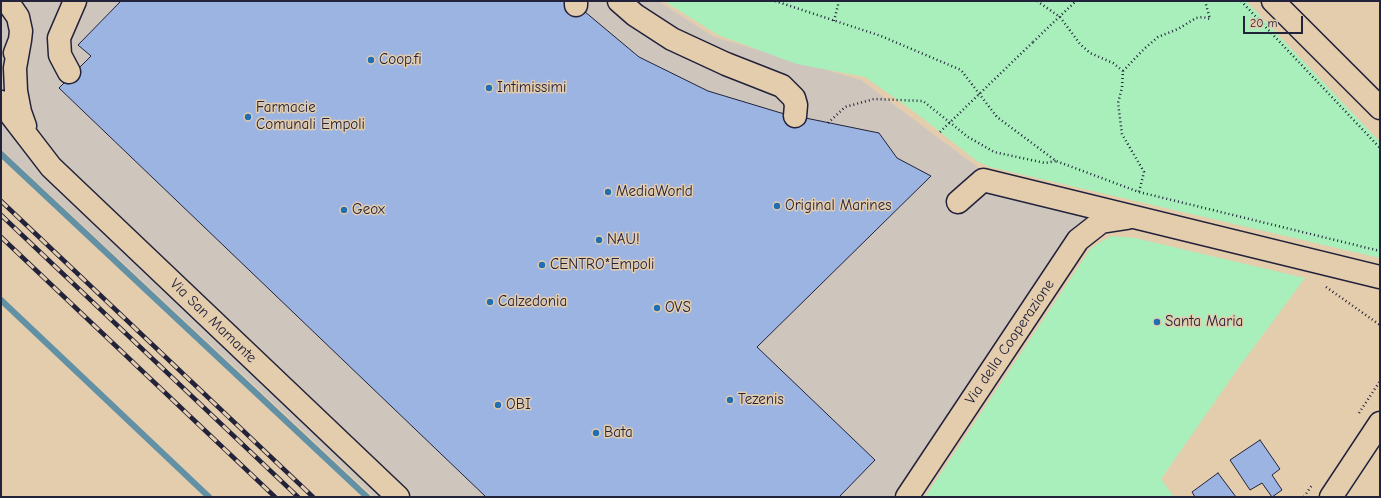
<!DOCTYPE html>
<style>
body{margin:0}
#map{position:relative;width:1381px;height:498px;overflow:hidden;background:#e4cdad;font-family:"Comic Neue",sans-serif}
canvas{display:block}
.frame{position:absolute;inset:0;border:2px solid #22223b;pointer-events:none}
.scale{position:absolute;left:1243px;top:16px;width:60px;height:18px;box-sizing:border-box;border:2px solid #22223b;border-top:0;padding-left:5px;font-size:12px;line-height:14px;white-space:nowrap;color:#22223b;-webkit-text-stroke:3px #e4cdad;paint-order:stroke}
</style>
<div id="map">
<canvas width="1381" height="498"></canvas>
<div class="frame"></div>
<div class="scale">20 m</div>
</div>
<script>
const ctx = document.querySelector('canvas').getContext('2d');
ctx.lineJoin = 'round';
function fillPath(path, color) { ctx.fillStyle = color; ctx.fill(path, 'evenodd'); }
const toPath = rows => new Path2D(rows.map(r => 'M' + r).join(''));
function trace(path, color, width, dash) { ctx.strokeStyle = color; ctx.lineWidth = width; ctx.lineCap = dash ? 'butt' : 'round'; ctx.setLineDash(dash || []); ctx.stroke(path); }
function label(font, color, halo, rows, align = 'center') {
  ctx.font = font + ' "Comic Neue",sans-serif'; ctx.lineWidth = 3; ctx.setLineDash([]); ctx.textBaseline = 'middle'; ctx.strokeStyle = halo; ctx.fillStyle = color; for (const [text, x, y, turn = 0] of rows) {
    ctx.save(); ctx.translate(x, y); ctx.rotate((+turn || 0) * Math.PI / 180); ctx.textAlign = isNaN(turn) ? turn : align; if (halo) ctx.strokeText(text, 0, 0); ctx.fillText(text, 0, 0); ctx.restore();
  }
}
fillPath(toPath([
 [1,1,658,1,714,37,861,80,980,169,1118,203,923,497,374,497,1,149]
]), '#cec6bd');
fillPath(toPath([
 [664,1,1246,1,1380,142,1380,258,990,167,978,162,912,110,865,77,797,64,718,35],
 [1111,236,1135,238,1305,278,1239,367,1161,479,1174,497,925,497,1091,248]
]), '#a8efbc');
trace(toPath([
 [1,154,367,497],
 [1,300,209,497]
]), '#6290a5', 6);
const building = toPath([
 [121,1,572,1,639,57,708,91,781,113,879,133,897,158,931,176,757,347,875,460,839,497,486,497,59,88,91,56,78,45,121,1],
 [1260,440,1280,469,1272,475,1282,490,1272,497,1262,483,1250,490,1230,460,1260,440],
 [1218,473,1236,497,1195,497,1192,492,1218,473]
]);
fillPath(building, '#9cb4e1');
trace(building, '#22223b', 1);
const minor = toPath([
 [7,1,18,17,21,31,20,40,15,53],
 [576,1,576,5],
 [619,1,635,15,672,39,726,64,782,86,794,98,796,105,795,116],
 [1273,1,1380,108],
 [20,40,15,68,16,91,20,112,25,126],
 [69,72,60,55,59,38,75,1],
 [1,102,51,167,398,497],
 [958,202,983,180,1380,277],
 [907,497,1078,240,1101,222,1127,218],
 [1331,497,1380,423]
]);
trace(minor, '#22223b', 25);
trace(toPath([
 [775,1,881,36,961,70,997,117,1056,161,1139,192,1380,251],
 [1037,1,1060,17,1080,44,1090,53,1113,63,1123,71,1122,88,1118,103,1122,134,1144,172,1139,192],
 [1241,1,1380,148],
 [834,21,839,1],
 [1033,42,1076,1],
 [1123,71,1144,49,1158,37,1178,29,1196,18,1203,17,1210,19,1205,1],
 [828,123,845,107,874,99,923,101,968,137,994,152,1045,163,1056,161],
 [1326,287,1380,325],
 [1359,413,1380,381],
 [1304,497,1312,485]
]), '#22223b', 2.5, [1, 3]);
trace(minor, '#e4cdad', 22);
const rail = toPath([
 [1,201,313,497],
 [1,215,298,497],
 [1,237,275,497]
]);
trace(rail, '#22223b', 4.5);
trace(rail, '#e4cdad', 3, [9]);
trace(toPath([
 [940,132,1033,42]
]), '#22223b', 2.5, [1, 3]);
for (const [x, y, r, color] of [
 [371,60,4,"#1f6fb2"],
 [489,88,4,"#1f6fb2"],
 [248,117,4,"#1f6fb2"],
 [608,192,4,"#1f6fb2"],
 [777,206,4,"#1f6fb2"],
 [344,210,4,"#1f6fb2"],
 [599,240,4,"#1f6fb2"],
 [542,265,4,"#1f6fb2"],
 [490,302,4,"#1f6fb2"],
 [657,308,4,"#1f6fb2"],
 [1157,322,4,"#1f6fb2"],
 [730,400,4,"#1f6fb2"],
 [498,405,4,"#1f6fb2"],
 [596,433,4,"#1f6fb2"]
]) { const dot = new Path2D(); dot.arc(x, y, r, 0, 2 * Math.PI); ctx.fillStyle = color; ctx.fill(dot); trace(dot, '#e4cdad', 1.5); }
label('15px', '#22223b', '#e4cdad', [
 ["Coop.fi",379,60],
 ["Intimissimi",497,88],
 ["Farmacie",256,108],
 ["Comunali Empoli",256,125],
 ["MediaWorld",616,192],
 ["Original Marines",785,206],
 ["Geox",352,210],
 ["NAU!",607,240],
 ["CENTRO*Empoli",550,265],
 ["Calzedonia",498,302],
 ["OVS",665,308],
 ["Santa Maria",1165,322],
 ["Tezenis",738,400],
 ["OBI",506,405],
 ["Bata",604,433]
], 'left');
label('15px', '#22223b', '#e4cdad', [
 ["Via San Mamante",213,321,44],
 ["Via della Cooperazione",1010,342,-56]
]);
</script>
